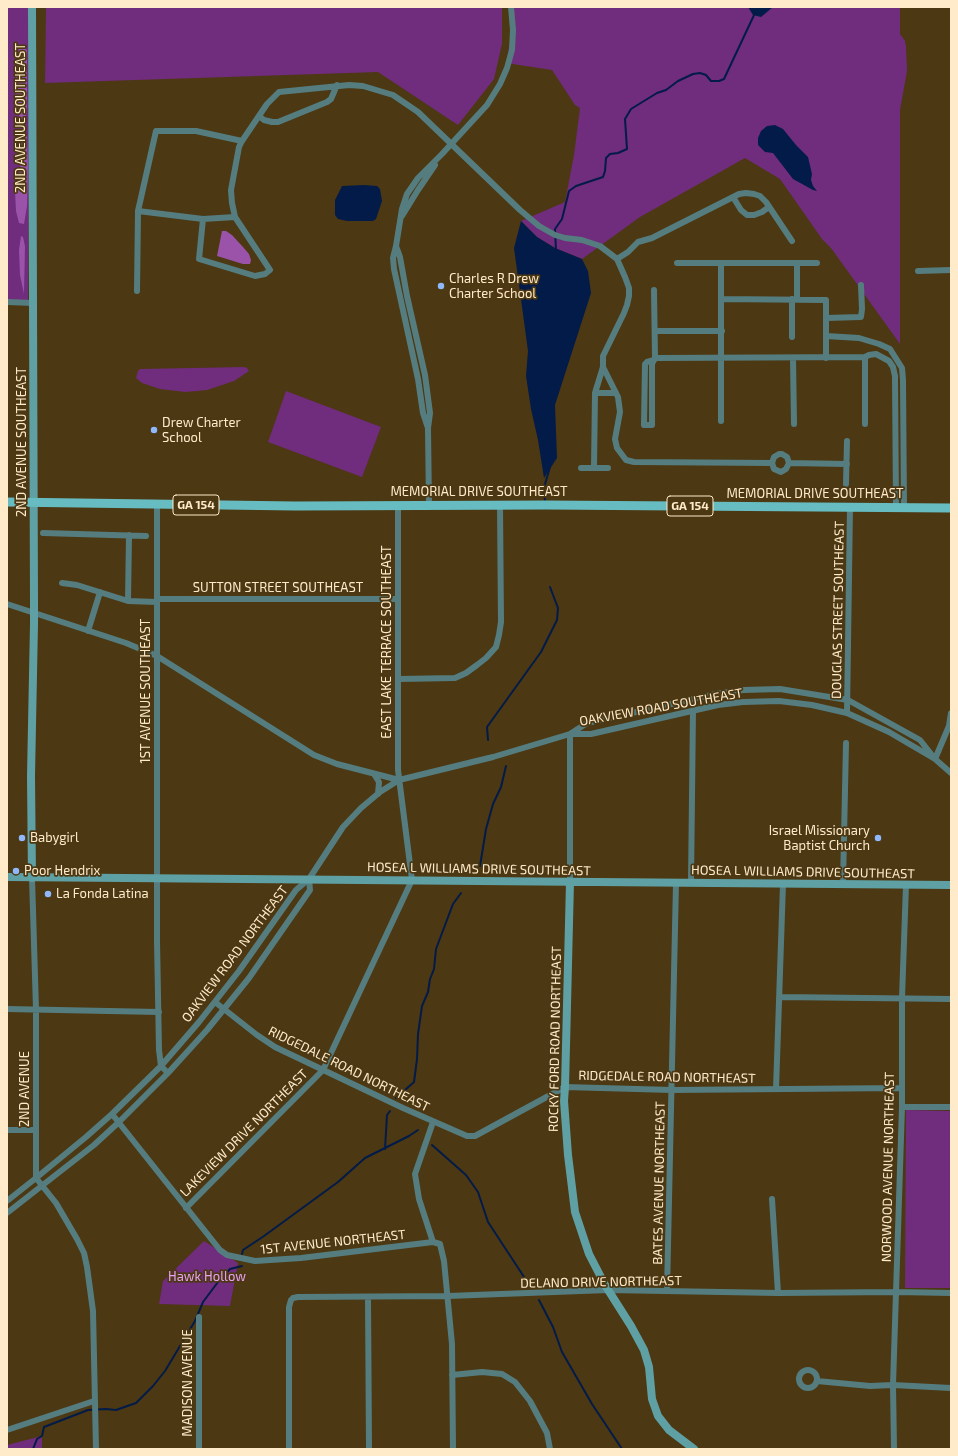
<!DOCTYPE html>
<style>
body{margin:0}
#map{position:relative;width:958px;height:1456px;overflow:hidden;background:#4c3813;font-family:"Exo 2",sans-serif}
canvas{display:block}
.frame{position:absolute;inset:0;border:8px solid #ffeac9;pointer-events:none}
</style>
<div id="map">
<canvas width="958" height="1456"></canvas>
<div class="frame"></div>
</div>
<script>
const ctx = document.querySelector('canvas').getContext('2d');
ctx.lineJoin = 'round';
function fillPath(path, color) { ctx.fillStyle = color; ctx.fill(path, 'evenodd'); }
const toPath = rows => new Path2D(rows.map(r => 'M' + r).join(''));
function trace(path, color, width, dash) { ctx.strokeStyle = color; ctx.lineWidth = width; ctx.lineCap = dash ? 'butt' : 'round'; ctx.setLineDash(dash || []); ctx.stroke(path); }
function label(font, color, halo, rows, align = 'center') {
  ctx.font = font + ' "Exo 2",sans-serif'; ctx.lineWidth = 3.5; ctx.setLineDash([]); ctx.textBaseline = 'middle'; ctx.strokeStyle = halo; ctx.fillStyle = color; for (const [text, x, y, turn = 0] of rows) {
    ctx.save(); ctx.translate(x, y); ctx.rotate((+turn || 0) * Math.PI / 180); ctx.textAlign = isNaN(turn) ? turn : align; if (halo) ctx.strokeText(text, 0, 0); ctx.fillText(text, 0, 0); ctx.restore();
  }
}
fillPath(toPath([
 [7,7,30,7,28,303,7,302],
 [46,7,502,7,502,44,494,79,458,125,378,72,45,83],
 [510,7,900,7,900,34,905,41,906,47,907,71,900,110,900,344,831,248,822,239,780,179,745,158,640,217,582,259,555,248,537,237,521,221,565,202,574,155,580,108,575,105,552,70,506,63,512,30],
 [244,367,247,368,249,371,234,381,207,390,197,391,185,392,160,389,142,383,136,378,138,371,140,369],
 [286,391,381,427,362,477,268,442],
 [906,1110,951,1111,951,1288,905,1288],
 [204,1241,238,1263,230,1306,159,1304,163,1281],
 [42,1436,42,1449,7,1449,7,1445]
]), '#702c7d');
fillPath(toPath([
 [19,46,24,46,27,51,27,112,25,118,22,120,18,114,15,91],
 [24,131,27,136,28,166,27,206,24,224,19,223,16,211,15,191,21,163,18,149,15,139,19,132],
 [222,231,226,231,232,235,243,247,249,254,251,260,250,264,243,264,217,256],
 [21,236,23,237,25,246,24,294,20,275,19,250]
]), '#9a53a9');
fillPath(toPath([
 [748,7,773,7,761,17,753,15],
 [775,125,783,129,796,145,808,157,812,174,811,180,813,186,817,191,813,190,793,179,773,153,765,152,758,145,758,138,761,131,767,126],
 [364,185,377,186,380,189,382,201,376,219,373,221,347,221,338,219,335,215,335,200,342,186],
 [521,221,537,237,555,248,582,259,588,271,591,293,555,405,557,458,544,478,538,440,531,409,526,376,528,351,514,248]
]), '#031b48');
trace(toPath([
 [556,251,555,229,562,219,569,191,576,186,603,177,605,171,606,158,610,154,618,153,627,149,625,119,631,109,657,93,666,90,678,81,693,74,700,73,706,75,711,81,719,81,724,79,755,13],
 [545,500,543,491,550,467],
 [488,740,487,727,541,652,557,620,558,608,550,587],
 [480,866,486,829,493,804,501,787,506,766],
 [396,1098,414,1082,417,1059,418,1034,422,1006,428,992,430,979,434,969,436,949,453,904,461,893],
 [432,1145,466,1175,478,1192,488,1222,528,1283],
 [385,1149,387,1115,390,1111],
 [242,1254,243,1250,264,1236,338,1182,365,1158,409,1136,418,1130],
 [539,1300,553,1327,562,1352,592,1404,622,1449],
 [33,1449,37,1439,42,1436,44,1427,88,1410,106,1409,116,1410,136,1403,153,1386,165,1371,195,1321,203,1302,218,1282,230,1269,242,1266]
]), '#031b48', 2);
trace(toPath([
 [259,116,264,120,272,122,278,122,327,102,331,99,337,85],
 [733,197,741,210,747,215,754,215,762,212,769,207],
 [138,211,203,219,235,217,232,203,231,190,239,147,242,141],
 [402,216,418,190,435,165],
 [203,219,199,259,255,276,265,274,270,270,235,217],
 [396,246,400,257,407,296,425,375,430,413,428,428,429,506],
 [617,259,628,252,638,242,652,238,739,194,746,193,754,194,760,196,766,202,792,241],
 [677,263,817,263],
 [721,263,721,421],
 [797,263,797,299],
 [918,271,951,270],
 [654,290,655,358,865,357,869,355,876,354,889,361,893,367,895,376,896,507],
 [137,291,138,211,156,131,196,131,242,141,267,104,279,92,349,85,363,86,393,95,418,112,520,210,539,226,555,235,565,238,582,240,600,246,617,259,625,277,629,288,629,296,627,305,624,313,603,356,603,367,595,393,594,468],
 [721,299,826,300,826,358],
 [792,299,792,337],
 [7,302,34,303],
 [826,318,861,317,862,309,861,285],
 [655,331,722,331],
 [826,336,859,338,879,344,890,349,902,368,903,380,904,507],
 [865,357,865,424],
 [793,358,794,424],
 [654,360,647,362,645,364,644,425,652,425,652,364,655,358],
 [603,367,618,397,620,412,615,439,617,448,626,460,634,462,772,463,774,469,781,472,786,469,789,463,847,464],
 [595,393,616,393],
 [428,428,423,413,418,379,394,269,393,258,396,246,402,209,407,194,418,178,442,154,487,105,500,84,507,68,512,50,513,30,511,7],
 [772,463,774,457,779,454,782,454,787,457,789,463],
 [581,468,608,468],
 [846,484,847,441],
 [157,504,157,941,159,1050,161,1066,168,1073],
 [43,533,146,536],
 [62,583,77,585,128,601,157,602],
 [157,599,398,599],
 [128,601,129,535],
 [7,604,126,643,157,656,314,755,337,764,399,780],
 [88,631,100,592],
 [399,679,455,678,466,673,477,665,486,658,496,647,499,635,501,622,500,505],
 [847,713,850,507],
 [570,734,570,882],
 [571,734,591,734,718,705,743,702,779,701,812,705,847,713,889,732,935,759,951,773],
 [935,759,949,726,951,713],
 [374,774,379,782,378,794],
 [32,878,36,1009,36,1178,56,1203,77,1239,84,1253,87,1267,93,1311,96,1449],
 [691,883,693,710],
 [843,884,846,743],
 [780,997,951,999],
 [215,1002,257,1035,275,1047,403,1108,467,1136,475,1136,486,1130,565,1087,672,1090,902,1088],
 [7,1009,159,1012],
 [776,1089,783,884],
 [902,1107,951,1107],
 [112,1114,220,1250,227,1255,255,1261,301,1258,433,1242],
 [433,1122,415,1174,419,1199,433,1242,440,1244,444,1261,452,1344,453,1449],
 [7,1130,36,1130],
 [772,1199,778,1293],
 [7,1201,36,1178,86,1137,112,1114,161,1066,199,1022,239,971,296,890,309,879,343,827,361,808,380,792,399,780,493,757,570,734,587,723,716,694,743,690,780,689,848,700,920,740,935,759],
 [186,1208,323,1070,412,880,398,770,398,505],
 [7,1213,94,1145,119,1122,168,1073,207,1030,249,978,310,890,309,879],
 [667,1291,676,883],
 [368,1297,369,1449],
 [199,1317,199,1449],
 '799 1379a9 9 0 1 1 18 0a9 9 0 1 1-18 0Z',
 [452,1375,482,1372,502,1374,515,1382,530,1401,547,1433,550,1449],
 [817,1381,870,1386,893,1385,951,1388],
 [7,1430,94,1401],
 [289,1449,289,1307,291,1300,293,1298,298,1297,448,1296,608,1290,778,1293,896,1292,951,1293],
 [894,1449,893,1385,902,1107,902,998,906,885]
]), '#557d7f', 6);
trace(toPath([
 [32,7,34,601],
 [7,877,951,885],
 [32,878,31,776,34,624],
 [570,882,565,1087,564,1101,568,1155,575,1212,589,1254,605,1285,631,1326,644,1350,649,1367,652,1399,658,1416,669,1430,694,1449]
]), '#5fa0a4', 8);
trace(toPath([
 [7,502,295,506,546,505,951,508]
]), '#66bcc1', 9);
trace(toPath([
 [34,624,34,601]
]), '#5fa0a4', 8);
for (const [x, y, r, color] of [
 [441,286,4,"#90b8fd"],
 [154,430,4,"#90b8fd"],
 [22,838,4,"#90b8fd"],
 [878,838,4,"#90b8fd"],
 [16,871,4,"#90b8fd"],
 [48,894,4,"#90b8fd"]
]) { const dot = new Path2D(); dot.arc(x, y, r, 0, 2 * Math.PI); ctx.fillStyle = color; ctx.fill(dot); trace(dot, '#4c3813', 1.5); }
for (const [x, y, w] of [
 [196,505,46],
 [690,506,46]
]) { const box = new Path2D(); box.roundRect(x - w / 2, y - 10, w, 20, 3); ctx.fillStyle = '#4c3813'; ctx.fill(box); trace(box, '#ffeac9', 1); }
label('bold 12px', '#ffeac9', null, [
 ["GA 154",196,505],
 ["GA 154",690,506]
]);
label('13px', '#ffeac9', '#4c3813', [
 ["2ND AVENUE SOUTHEAST",21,118,-90],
 ["2ND AVENUE SOUTHEAST",22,442,-90],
 ["MEMORIAL DRIVE SOUTHEAST",479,492],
 ["MEMORIAL DRIVE SOUTHEAST",815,494],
 ["SUTTON STREET SOUTHEAST",278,588],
 ["DOUGLAS STREET SOUTHEAST",838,610,-89],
 ["EAST LAKE TERRACE SOUTHEAST",387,642,-90],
 ["1ST AVENUE SOUTHEAST",146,691,-90],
 ["OAKVIEW ROAD SOUTHEAST",661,707,-10],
 ["HOSEA L WILLIAMS DRIVE SOUTHEAST",479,869,1],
 ["HOSEA L WILLIAMS DRIVE SOUTHEAST",803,872,1],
 ["OAKVIEW ROAD NORTHEAST",235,954,-53],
 ["ROCKY FORD ROAD NORTHEAST",555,1039,-89],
 ["RIDGEDALE ROAD NORTHEAST",349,1069,26],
 ["RIDGEDALE ROAD NORTHEAST",667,1077,1],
 ["2ND AVENUE",25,1089,-90],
 ["LAKEVIEW DRIVE NORTHEAST",244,1133,-45],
 ["NORWOOD AVENUE NORTHEAST",888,1167,-89],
 ["BATES AVENUE NORTHEAST",659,1183,-89],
 ["1ST AVENUE NORTHEAST",333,1242,-6],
 ["DELANO DRIVE NORTHEAST",601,1282,-1],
 ["MADISON AVENUE",188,1383,-90]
]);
label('13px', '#ffeac9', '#4c3813', [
 ["Charles R Drew",449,279],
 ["Charter School",449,294],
 ["Drew Charter",162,423],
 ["School",162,438],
 ["Israel Missionary",870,831,"right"],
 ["Baptist Church",870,846,"right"],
 ["Babygirl",30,838],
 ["Poor Hendrix",24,871],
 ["La Fonda Latina",56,894]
], 'left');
label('13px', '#e9a1f8', '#4c3813', [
 ["Hawk Hollow",207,1277]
]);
</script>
